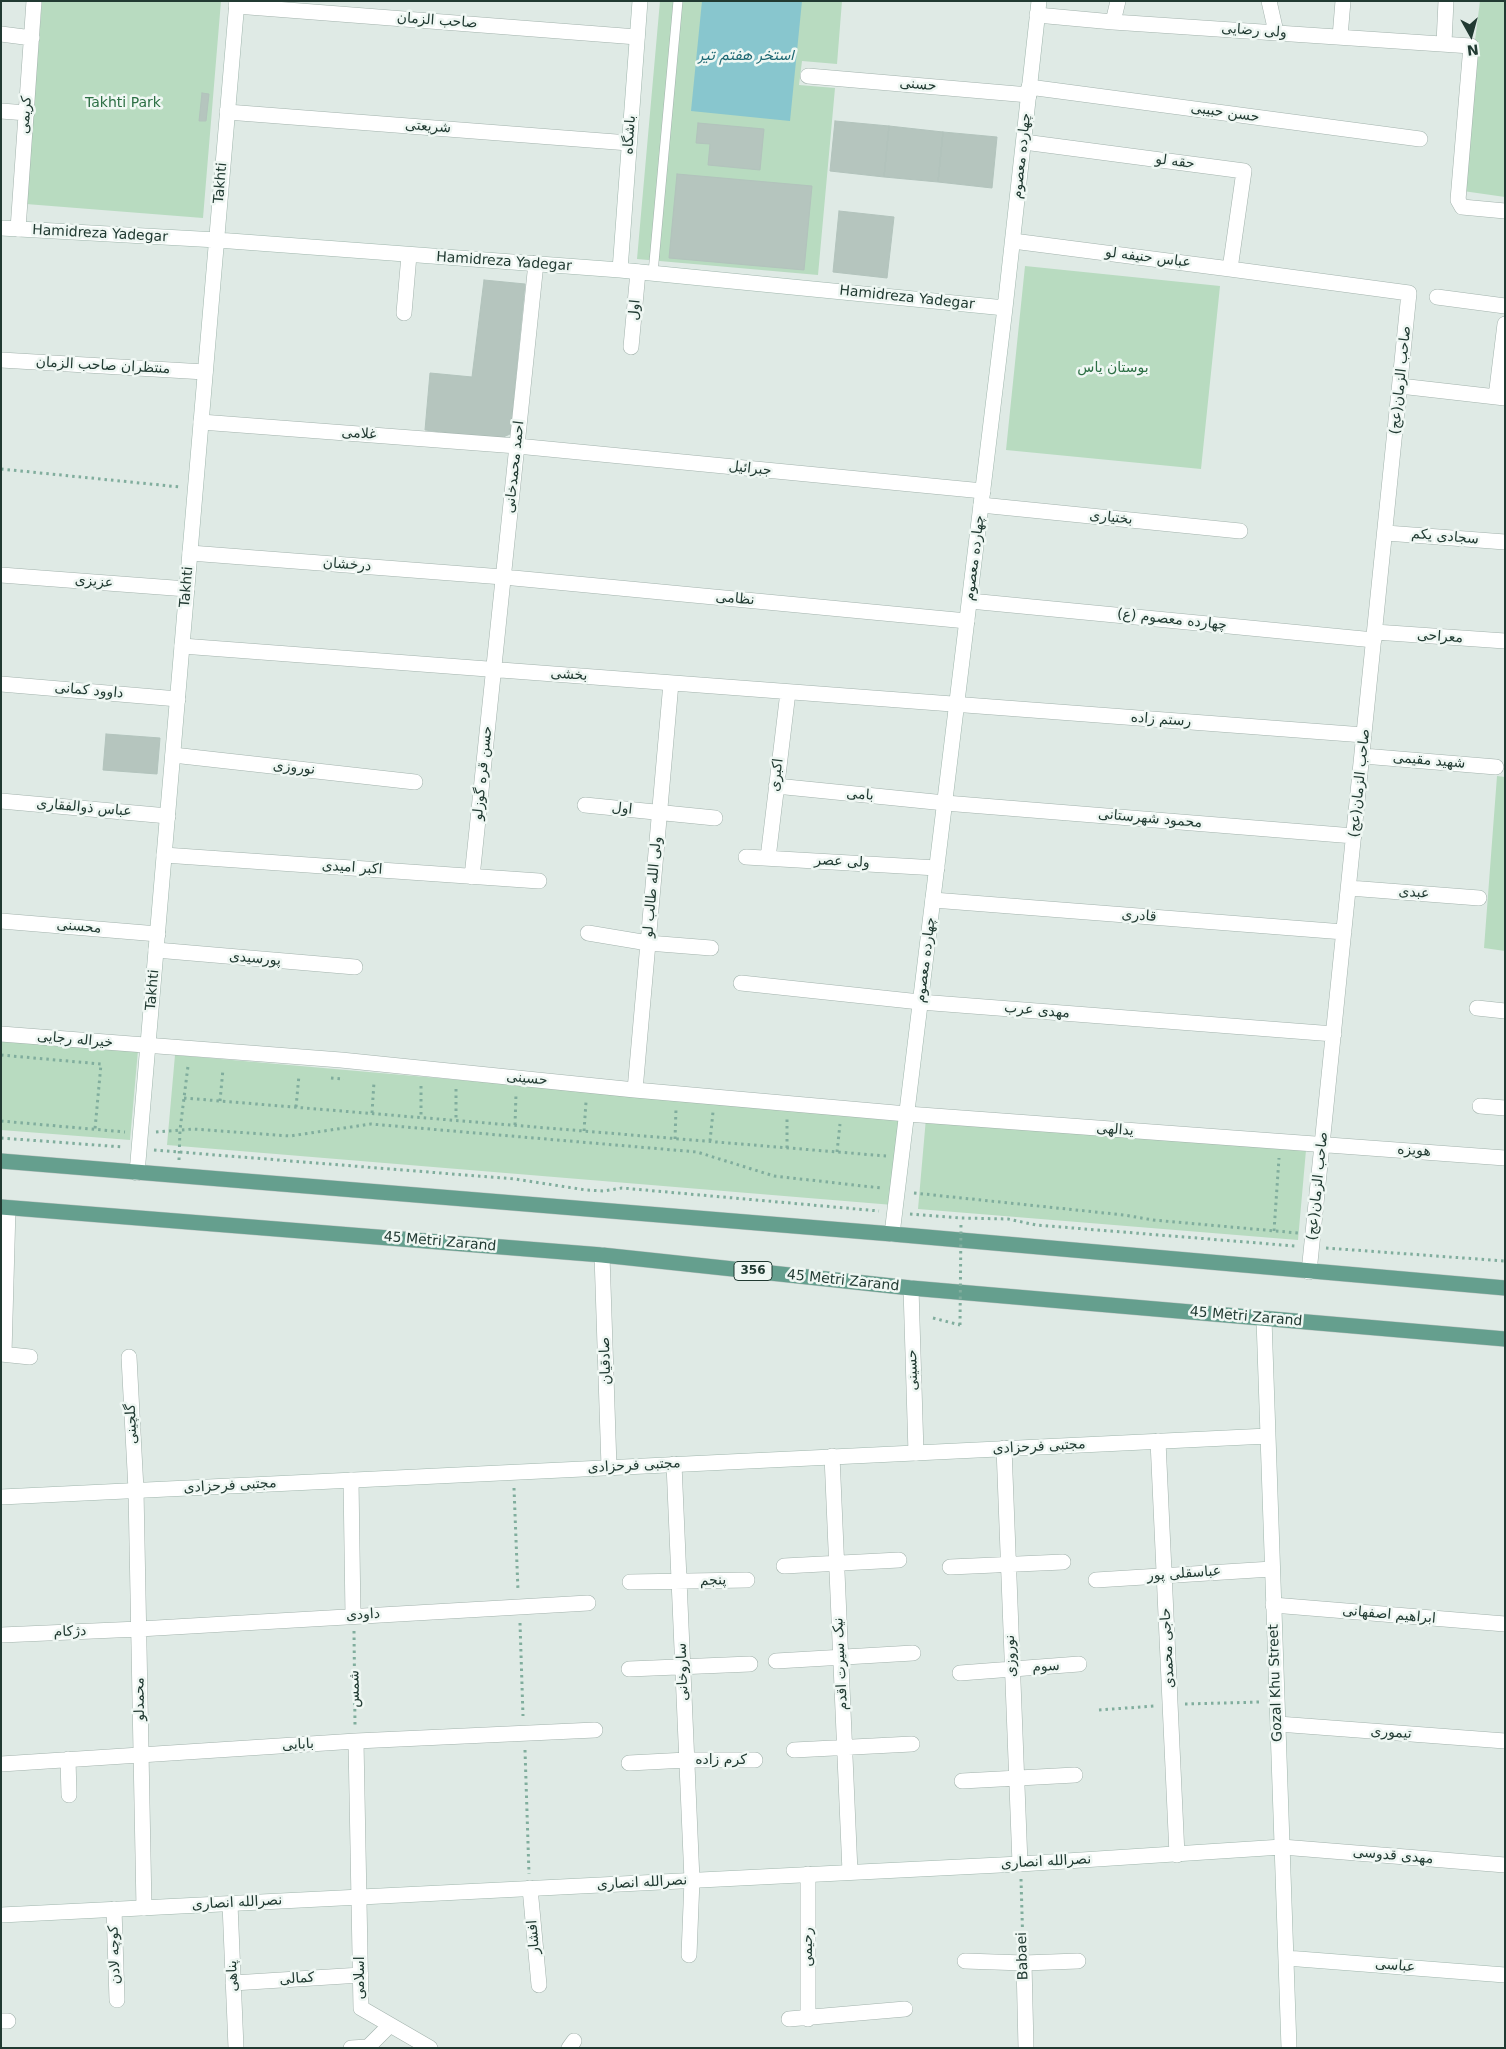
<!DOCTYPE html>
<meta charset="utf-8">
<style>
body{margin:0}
#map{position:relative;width:1506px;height:2049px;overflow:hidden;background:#dfeae5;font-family:"DejaVu Sans",sans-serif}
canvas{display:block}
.frame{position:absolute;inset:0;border:2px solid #213a32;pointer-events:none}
.north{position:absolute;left:1446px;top:10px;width:50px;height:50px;-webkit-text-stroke:4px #eff7f3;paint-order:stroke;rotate:173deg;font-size:14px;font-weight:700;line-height:20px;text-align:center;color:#213a32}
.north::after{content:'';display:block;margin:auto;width:18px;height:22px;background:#213a32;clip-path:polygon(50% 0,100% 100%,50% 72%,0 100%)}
</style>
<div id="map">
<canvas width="1506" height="2049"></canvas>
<div class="frame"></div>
<div class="north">N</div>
</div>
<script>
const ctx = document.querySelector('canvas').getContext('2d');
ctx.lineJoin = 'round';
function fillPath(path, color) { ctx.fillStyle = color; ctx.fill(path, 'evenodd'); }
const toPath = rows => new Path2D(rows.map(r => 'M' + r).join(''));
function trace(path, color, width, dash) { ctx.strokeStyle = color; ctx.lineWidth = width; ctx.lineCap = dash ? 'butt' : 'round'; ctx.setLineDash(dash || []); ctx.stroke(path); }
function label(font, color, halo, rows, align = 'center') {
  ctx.font = font + ' "DejaVu Sans",Vazirmatn,sans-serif'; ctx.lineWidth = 5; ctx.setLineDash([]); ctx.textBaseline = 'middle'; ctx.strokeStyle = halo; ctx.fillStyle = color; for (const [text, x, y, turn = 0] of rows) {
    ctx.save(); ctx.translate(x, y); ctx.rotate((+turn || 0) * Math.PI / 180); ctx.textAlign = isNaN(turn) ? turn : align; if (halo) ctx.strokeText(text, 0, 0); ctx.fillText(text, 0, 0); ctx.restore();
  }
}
fillPath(toPath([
 [42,1,221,1,203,218,26,204],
 [660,1,842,1,837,64,802,61,799,85,835,88,818,275,637,259],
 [1480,1,1505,1,1505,197,1456,190],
 [1025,266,1220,286,1201,469,1006,450],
 [1497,776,1505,777,1505,951,1484,948],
 [1,1039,138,1050,130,1140,1,1130],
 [175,1055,893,1118,900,1122,893,1205,167,1145],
 [926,1118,1306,1150,1298,1240,918,1209]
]), '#b8dbc0');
fillPath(toPath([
 [702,1,802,1,790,121,691,111]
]), '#88c6ce');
const building = toPath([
 [202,93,209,94,206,121,199,121,202,93],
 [835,121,889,126,884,177,830,171,835,121],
 [698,123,764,129,760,170,708,165,710,144,696,143,698,123],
 [889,126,943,132,938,182,884,177,889,126],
 [943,132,997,137,992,188,938,182,943,132],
 [677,174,812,186,804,270,669,258,677,174],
 [839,211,894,217,887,278,833,272,839,211],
 [484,280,525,284,510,434,499,439,425,430,430,373,472,377,484,280],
 [106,734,160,738,157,774,103,770,106,734]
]);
fillPath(building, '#b5c5be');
trace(building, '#b2c3bc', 1);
const lane = toPath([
 [653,273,678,1]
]);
const street = toPath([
 [1269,1,1276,32],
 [236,6,637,37],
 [1037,15,1113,22,1471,46,1458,200,1462,207,1505,211],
 [1113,22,1118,1],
 [1,34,32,38],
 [1340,37,1343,1],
 [1444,43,1446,1],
 [808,76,1029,95],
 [1029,87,1420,139],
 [1,111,27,113],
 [227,112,629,143],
 [18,229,34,1],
 [1013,241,1230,269,1244,171,1024,142],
 [1230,269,1409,293,1309,1272],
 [1437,297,1505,306],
 [404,313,409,255],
 [631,347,638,272],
 [1,360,205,372],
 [1400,386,1505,398],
 [1496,397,1505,324],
 [201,422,517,446,983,491],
 [981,505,1240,531],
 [1386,533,1505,542],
 [190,553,503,577,967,621],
 [1,575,187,589],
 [970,601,1374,640],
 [1375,632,1505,641],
 [182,646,1364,735],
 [1,684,178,699],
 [173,755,415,782],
 [1363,756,1496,767],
 [776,786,945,803,1354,836],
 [1,801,168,816],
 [585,805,715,818],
 [164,855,539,881],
 [746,857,937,868],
 [768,858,788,692],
 [472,877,536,263],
 [1349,888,1479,898],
 [933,900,1344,932],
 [1,921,158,934],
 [588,933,648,943,711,948],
 [156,950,355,967],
 [741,983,920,1002,1334,1034],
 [1477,1008,1505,1011],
 [1,1034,341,1060,635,1090,907,1114,1505,1158],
 [635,1090,671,683],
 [1480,1106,1505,1108],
 [602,1255,609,1467],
 [911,1288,916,1453],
 [4,1353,8,1208],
 [1,1354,30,1357],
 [129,1357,136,1490,144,1908],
 [1158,1441,1177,1855],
 [1004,1448,1020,1864],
 [832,1456,850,1872],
 [674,1464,692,1880,689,1955],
 [351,1480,353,1616],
 [784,1566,899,1560],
 [950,1567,1063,1562],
 [1096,1580,1272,1569],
 [630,1582,747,1580],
 [1273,1605,1505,1624],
 [1,1635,139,1629,588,1603],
 [776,1661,913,1653],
 [629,1669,750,1664],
 [960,1673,1079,1664],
 [1278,1724,1505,1741],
 [356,1741,361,2008,430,2048],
 [794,1750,912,1744],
 [68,1759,69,1795],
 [629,1763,687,1760,755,1760],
 [1,1764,356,1741,595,1730],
 [962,1781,1075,1775],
 [1282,1847,1505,1865],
 [808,1874,808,2019],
 [530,1888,539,1985],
 [230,1904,236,2048],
 [114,1909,117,2000],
 [965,1961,1024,1963,1078,1961],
 [1024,1963,1026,2048],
 [233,1983,361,1975],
 [789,2019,905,2009],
 [1,2021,8,2021],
 [351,2048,368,2047,390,2025],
 [569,2048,574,2041]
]);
const secondary = toPath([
 [1,228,217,240,620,270,1005,308],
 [620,270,640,1],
 [137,1173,237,1],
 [892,1234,1005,308,1039,1],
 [1264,1319,1289,2048],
 [1,1497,1268,1436],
 [1,1915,1020,1864,1282,1847],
 [1286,1958,1505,1975]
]);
const primary = toPath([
 [1,1161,892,1234,1505,1288],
 [1,1207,602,1255,911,1288,1505,1339]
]);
trace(lane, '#a2b2ac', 10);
trace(street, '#a2b2ac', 16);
trace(secondary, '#9fb5ac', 16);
trace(primary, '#bcc4c2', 16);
trace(toPath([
 [1,469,180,487],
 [1,1055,101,1064,95,1129],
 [331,1078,344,1079],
 [421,1086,421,1118],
 [456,1089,456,1120],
 [184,1098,886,1156],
 [220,1101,223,1069],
 [296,1107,299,1075],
 [372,1113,374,1082],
 [1,1121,125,1132],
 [515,1125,516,1094],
 [584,1131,586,1102],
 [156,1132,193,1129,290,1136,371,1124,697,1152,774,1176,881,1188],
 [1,1138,123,1147],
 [675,1139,676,1109],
 [710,1141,713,1112],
 [787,1148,787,1118],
 [154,1150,515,1179,586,1190,604,1191,622,1188,879,1211],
 [837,1152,840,1124],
 [179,1160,180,1130,188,1066,190,1066],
 [914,1193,1124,1215,1153,1220,1298,1233],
 [910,1214,960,1218,1008,1219,1036,1225,1295,1246],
 [1274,1231,1279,1158],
 [1326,1248,1505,1261],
 [933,1318,960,1325],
 [514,1488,518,1591],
 [520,1623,523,1716],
 [354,1631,355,1725],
 [1185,1704,1261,1702],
 [1099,1710,1154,1706],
 [525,1750,529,1874],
 [1021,1879,1023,1948]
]), '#80ad9d', 3, [2.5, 4]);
trace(lane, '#fff', 9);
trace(street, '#fff', 15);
trace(secondary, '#fff', 15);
trace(primary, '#659f8e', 15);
trace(toPath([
 [960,1325,961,1221]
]), '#80ad9d', 3, [2.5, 4]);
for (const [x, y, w] of [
 [753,1271,38]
]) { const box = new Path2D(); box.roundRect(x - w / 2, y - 9.5, w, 19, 4); ctx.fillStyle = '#eff7f3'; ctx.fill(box); trace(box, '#213a32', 1); }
label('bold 12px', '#213a32', null, [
 ["356",753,1271]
]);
label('14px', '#213a32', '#eff7f3', [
 ["صاحب الزمان",437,21,4],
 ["ولی رضایی",1254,31,4],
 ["حسنی",918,85,5],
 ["حسن حبیبی",1225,113,8],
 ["کریمی",26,115,-86],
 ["شریعتی",428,127,4],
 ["باشگاه",630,135,-86],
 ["چهارده معصوم",1022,156,-84],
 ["حقه لو",1175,162,7],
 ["Takhti",221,183,-85],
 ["Hamidreza Yadegar",100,234,3],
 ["عباس حنیفه لو",1148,258,7],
 ["Hamidreza Yadegar",504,262,4],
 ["Hamidreza Yadegar",907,298,6],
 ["اول",635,310,-85],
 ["منتظران صاحب الزمان",103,366,3],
 ["صاحب الزمان(عج)",1401,380,-84],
 ["غلامی",359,434,4],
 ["احمد محمدخانی",515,467,-84],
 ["جبرائیل",750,469,6],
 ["بختیاری",1111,518,6],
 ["سجادی یکم",1445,537,5],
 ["چهارده معصوم",975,558,-83],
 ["درخشان",347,565,4],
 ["عزیزی",94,582,5],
 ["Takhti",187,587,-85],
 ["نظامی",735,599,5],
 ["چهارده معصوم (ع)",1172,620,6],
 ["معراحی",1440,637,4],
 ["بخشی",569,675,4],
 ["داوود کمانی",89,691,5],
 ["رستم زاده",1161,720,4],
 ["شهید مقیمی",1429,761,5],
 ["نوروزی",294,768,6],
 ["حسن قره گوزلو",483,773,-84],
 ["اکبری",777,775,-83],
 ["صاحب الزمان(عج)",1360,783,-84],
 ["بامی",860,795,5],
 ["عباس ذوالفقاری",84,808,5],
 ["اول",622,809,6],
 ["محمود شهرستانی",1150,819,5],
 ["ولی عصر",842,862,3],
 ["اکبر امیدی",352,868,4],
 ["ولی الله طالب لو",653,887,-85],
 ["عبدی",1414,893,4],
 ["قادری",1139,916,4],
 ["محسنی",79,927,5],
 ["پورسیدی",255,959,5],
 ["چهارده معصوم",926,960,-83],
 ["Takhti",153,990,-85],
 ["مهدی عرب",1037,1011,5],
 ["خیراله رجایی",75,1040,5],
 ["حسینی",527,1079,6],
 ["یدالهی",1115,1130,4],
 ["هویزه",1414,1151,4],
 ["صاحب الزمان(عج)",1318,1186,-84],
 ["45 Metri Zarand",440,1242,5],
 ["45 Metri Zarand",843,1281,6],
 ["45 Metri Zarand",1246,1317,5],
 ["صادقیان",606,1361,-92],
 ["حسینی",913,1370,-92],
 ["گلچینی",132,1424,-93],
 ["مجتبی فرحزادی",1039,1447,-3],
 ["مجتبی فرحزادی",634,1466,-3],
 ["مجتبی فرحزادی",230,1486,-3],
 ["عباسقلی پور",1184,1574,-4],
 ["پنجم",713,1581,-2],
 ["داودی",363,1615,-3],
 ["ابراهیم اصفهانی",1389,1615,5],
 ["دژکام",70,1632,-2],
 ["حاجی محمدی",1168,1648,-93],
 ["نوروزی",1011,1656,-92],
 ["نیک سیرت اقدم",841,1664,-93],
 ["سوم",1046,1667,-4],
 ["ساروخانی",683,1672,-92],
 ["Gozal Khu Street",1276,1683,-92],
 ["شمس",355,1689,-91],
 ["محمدلو",140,1699,-91],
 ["تیموری",1391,1733,4],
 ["بابایی",298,1745,-3],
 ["کرم زاده",721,1760],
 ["مهدی قدوسی",1393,1856,5],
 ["نصرالله انصاری",1046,1862,-3],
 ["نصرالله انصاری",642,1883,-3],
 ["نصرالله انصاری",237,1903,-3],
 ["افشار",534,1937,-95],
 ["رحیمی",808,1947,-90],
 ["کوچه لادن",115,1955,-92],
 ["Babaei",1023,1956,-92],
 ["عباسی",1395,1966,5],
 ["پناهی",233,1976,-92],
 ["اسلامی",360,1978,-90],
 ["کمالی",297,1979,-4]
]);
label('14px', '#2c6f44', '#eff7f3', [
 ["Takhti Park",123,103],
 ["بوستان یاس",1113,368]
]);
label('italic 15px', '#1d6873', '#eff7f3', [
 ["استخر هفتم تیر",746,56]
]);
</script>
